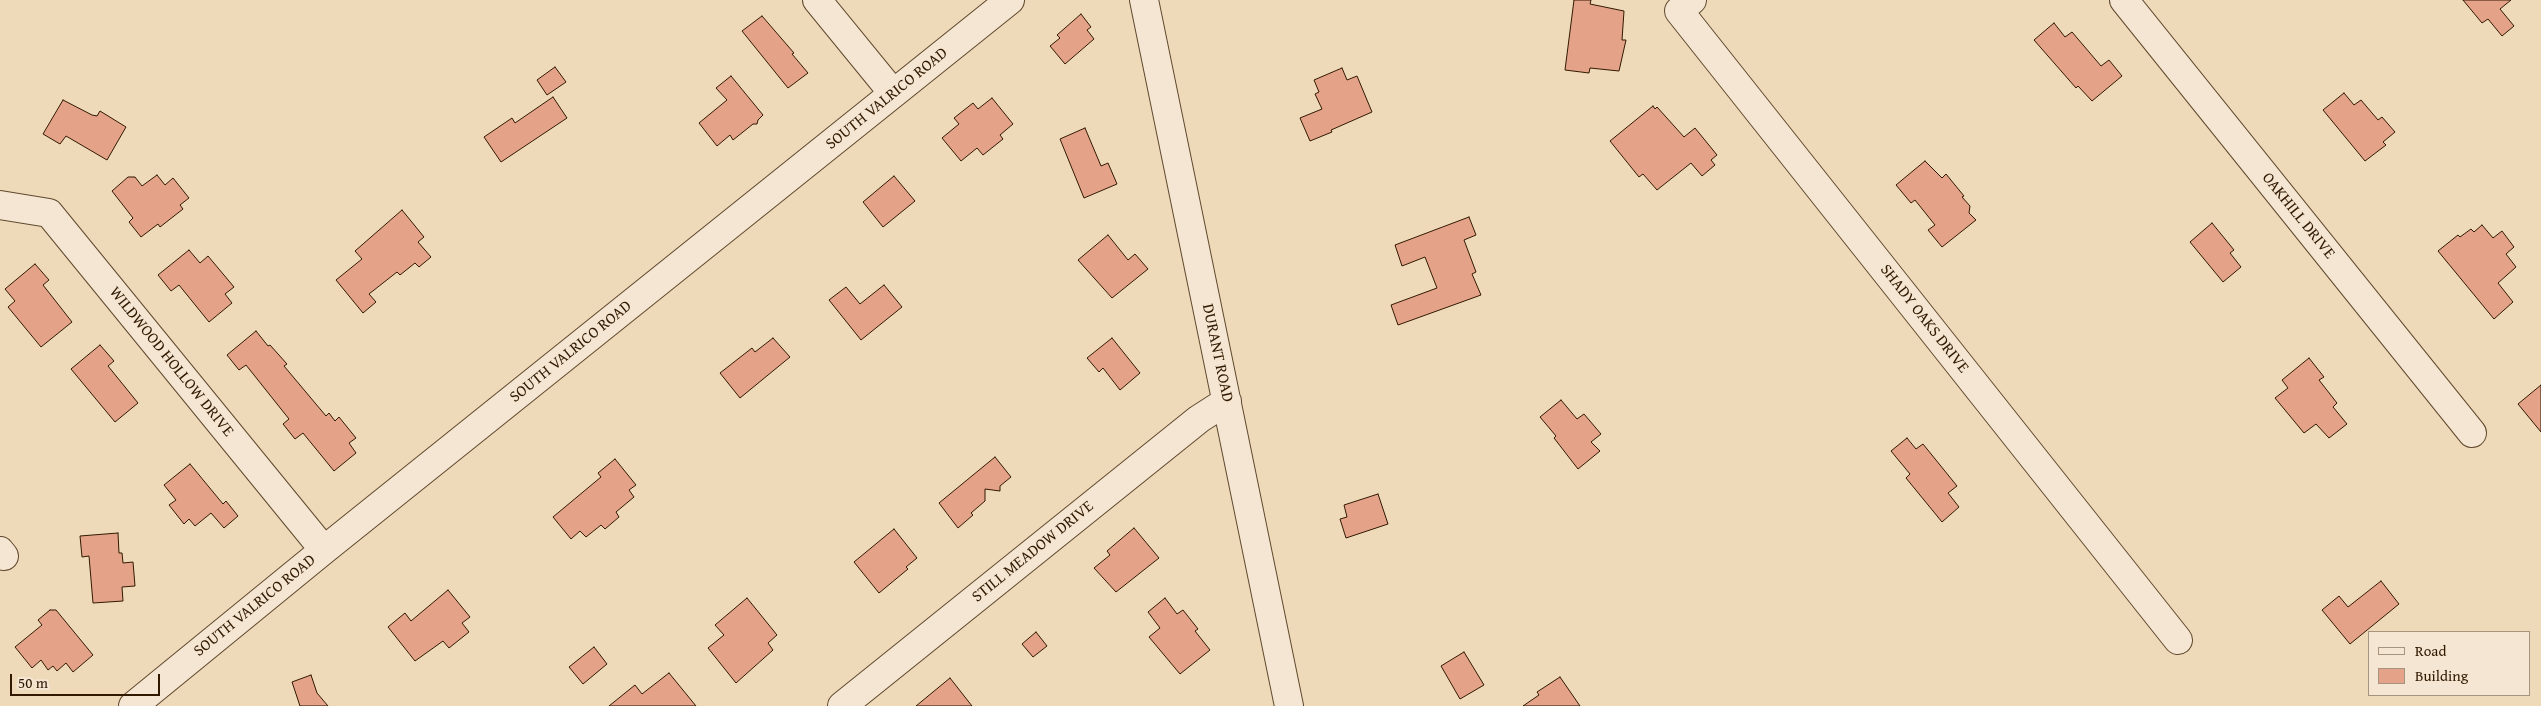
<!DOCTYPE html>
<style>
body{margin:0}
#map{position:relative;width:2541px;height:706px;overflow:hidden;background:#eed9b9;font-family:"Gentium Book Plus",serif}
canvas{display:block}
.legend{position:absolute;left:2368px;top:631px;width:162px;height:65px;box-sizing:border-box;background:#f4e6d2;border:1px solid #a6947e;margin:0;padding:6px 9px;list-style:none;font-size:15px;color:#311900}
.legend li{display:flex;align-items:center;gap:10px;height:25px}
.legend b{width:25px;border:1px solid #a6947e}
.scale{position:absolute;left:10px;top:674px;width:150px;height:22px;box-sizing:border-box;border:2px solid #311900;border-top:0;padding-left:6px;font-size:15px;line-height:18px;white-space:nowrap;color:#311900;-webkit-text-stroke:4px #f4e6d2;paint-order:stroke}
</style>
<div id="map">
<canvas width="2541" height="706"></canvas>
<ul class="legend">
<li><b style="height:6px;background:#f4e6d2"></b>Road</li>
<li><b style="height:14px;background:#e4a389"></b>Building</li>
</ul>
<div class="scale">50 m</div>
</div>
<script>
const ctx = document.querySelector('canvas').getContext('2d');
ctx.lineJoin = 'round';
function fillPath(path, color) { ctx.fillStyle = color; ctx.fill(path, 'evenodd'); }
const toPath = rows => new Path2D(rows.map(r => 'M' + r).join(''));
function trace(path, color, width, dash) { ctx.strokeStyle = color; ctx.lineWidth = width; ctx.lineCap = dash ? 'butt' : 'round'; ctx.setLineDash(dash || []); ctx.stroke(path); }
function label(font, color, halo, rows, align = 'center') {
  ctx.font = font + ' "Gentium Book Plus",serif'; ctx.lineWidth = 4; ctx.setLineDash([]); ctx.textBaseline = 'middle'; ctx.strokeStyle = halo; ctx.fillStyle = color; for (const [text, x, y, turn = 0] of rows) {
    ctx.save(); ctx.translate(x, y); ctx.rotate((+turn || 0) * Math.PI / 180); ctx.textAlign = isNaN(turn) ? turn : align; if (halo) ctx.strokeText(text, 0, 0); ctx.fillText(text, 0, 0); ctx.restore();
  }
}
const building = toPath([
 [1574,0,1591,0,1590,4,1624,11,1622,40,1626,40,1619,71,1590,68,1589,73,1565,70,1574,0],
 [2463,0,2511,0,2500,9,2514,26,2502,36,2488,19,2482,23,2463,0],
 [1081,14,1091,27,1087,30,1094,39,1065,64,1050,46,1060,38,1057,35,1081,14],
 [762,16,794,53,792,54,808,73,788,88,742,31,762,16],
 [2054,23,2065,37,2072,32,2101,66,2109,60,2122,76,2092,101,2078,86,2076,88,2034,40,2054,23],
 [555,67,566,82,547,95,537,80,555,67],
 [1342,68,1347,80,1357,76,1372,112,1331,130,1332,132,1310,141,1300,118,1322,109,1315,94,1319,92,1314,80,1342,68],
 [731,76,763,115,758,120,757,124,753,124,733,140,730,135,717,146,699,123,727,100,716,88,731,76],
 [2344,93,2354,105,2361,100,2378,120,2382,117,2395,132,2383,142,2386,145,2365,161,2323,110,2344,93],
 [553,97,567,118,501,162,484,137,512,118,515,123,553,97],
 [992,98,1013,124,1000,135,1003,139,983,155,977,148,961,161,942,138,959,124,954,118,973,103,978,109,992,98],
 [63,100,92,115,97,116,100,111,126,127,107,160,66,136,60,144,43,134,63,100],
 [1653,106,1655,109,1657,107,1684,137,1695,128,1717,155,1711,160,1715,165,1702,176,1691,163,1657,190,1643,174,1639,177,1610,141,1653,106],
 [1085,128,1101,166,1108,163,1117,184,1084,198,1060,139,1085,128],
 [1925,161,1942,178,1946,174,1964,196,1962,197,1970,206,1969,213,1976,220,1942,247,1928,230,1935,225,1915,200,1911,203,1896,185,1925,161],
 [157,175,165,185,173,178,189,198,180,205,183,209,160,227,158,224,141,237,129,222,133,218,112,191,128,177,135,177,142,186,157,175],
 [894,176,915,201,883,227,863,202,894,176],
 [402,210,424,237,418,242,431,257,419,267,415,263,400,275,397,272,369,294,376,302,363,313,336,280,362,259,355,251,402,210],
 [1469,217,1476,235,1464,240,1476,272,1472,274,1481,295,1398,325,1391,305,1437,288,1425,257,1402,266,1395,245,1469,217],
 [2212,223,2234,250,2230,253,2241,267,2223,282,2190,242,2212,223],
 [2482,225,2493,238,2502,231,2514,247,2506,254,2516,267,2498,283,2513,302,2494,319,2438,251,2458,235,2460,237,2471,229,2474,232,2482,225],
 [1108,235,1128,260,1135,254,1148,269,1112,298,1078,260,1108,235],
 [189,250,200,263,208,256,234,287,225,294,232,303,209,322,179,285,171,291,158,275,189,250],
 [35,264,49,280,43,285,72,322,41,347,8,307,15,301,5,289,35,264],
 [884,285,902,307,861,340,829,300,846,287,860,304,884,285],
 [256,331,268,346,270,345,287,364,284,366,326,416,329,413,335,421,339,417,356,438,349,443,356,453,334,471,303,433,295,439,283,424,289,419,246,365,239,370,227,355,256,331],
 [773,338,790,357,740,398,720,373,752,348,755,352,773,338],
 [1112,338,1140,373,1120,390,1103,368,1099,372,1087,358,1112,338],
 [100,345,114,361,108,366,138,403,115,422,71,369,100,345],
 [2309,358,2324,377,2319,380,2337,403,2333,407,2347,424,2329,438,2316,424,2304,433,2275,398,2288,388,2282,380,2309,358],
 [2541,385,2541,432,2518,404,2541,385],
 [1561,400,1577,419,1584,414,1601,434,1591,442,1600,451,1578,469,1554,438,1556,436,1540,417,1561,400],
 [1907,438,1916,449,1923,444,1957,486,1948,493,1959,507,1942,522,1906,478,1910,474,1891,451,1907,438],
 [995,457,1011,477,1000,486,1000,491,985,489,985,501,971,513,973,515,958,528,939,503,995,457],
 [615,459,636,485,629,490,634,497,616,512,619,517,605,529,601,525,586,537,580,531,571,539,553,517,601,477,598,473,615,459],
 [190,464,223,504,226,501,238,516,224,528,211,513,195,526,189,519,184,524,169,505,176,500,164,485,190,464],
 [1378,494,1388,524,1346,538,1340,519,1347,517,1344,505,1378,494],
 [1134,528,1159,558,1116,592,1094,568,1110,555,1107,551,1134,528],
 [894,529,917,558,906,567,908,569,879,593,854,562,894,529],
 [118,533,119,553,122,553,123,563,133,562,135,586,122,587,123,601,93,603,89,556,82,557,80,536,118,533],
 [2381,581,2399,604,2350,644,2322,610,2339,596,2348,607,2381,581],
 [448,590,470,617,462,623,469,632,449,648,443,641,415,661,388,627,405,613,411,621,448,590],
 [747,598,777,635,768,643,773,650,736,683,708,648,724,635,715,625,747,598],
 [1165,598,1177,614,1183,610,1198,629,1195,631,1210,650,1180,674,1149,637,1160,628,1148,612,1165,598],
 [50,610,56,610,93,655,73,672,66,663,57,671,53,666,48,670,41,660,32,668,15,647,42,625,38,620,50,610],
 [1036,632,1047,646,1033,657,1022,644,1036,632],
 [594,647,607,664,583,684,569,667,594,647],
 [1464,652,1484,685,1460,699,1441,666,1464,652],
 [669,673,696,706,609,706,635,685,642,694,669,673],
 [311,675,317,693,328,706,300,706,292,682,311,675],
 [1560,677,1580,706,1523,706,1539,695,1537,692,1560,677],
 [950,678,972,706,916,706,950,678]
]);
fillPath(building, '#e4a389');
trace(building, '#311900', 1);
const minor = toPath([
 [817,0,893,93],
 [1144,0,1289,706],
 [1692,0,1679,11,2178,640],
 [2124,0,2472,433],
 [0,205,49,213,324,550],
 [0,551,4,556],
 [133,706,324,550,1010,0],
 [842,706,1199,419,1227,401]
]);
trace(minor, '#60492e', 30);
trace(minor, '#f4e6d2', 28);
label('16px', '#311900', '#f4e6d2', [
 ["SOUTH VALRICO ROAD",887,99,-39],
 ["OAKHILL DRIVE",2298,216,51],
 ["SHADY OAKS DRIVE",1924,319,52],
 ["SOUTH VALRICO ROAD",571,352,-39],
 ["DURANT ROAD",1217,353,78],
 ["WILDWOOD HOLLOW DRIVE",171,362,51],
 ["STILL MEADOW DRIVE",1033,552,-39],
 ["SOUTH VALRICO ROAD",255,606,-39]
]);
</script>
